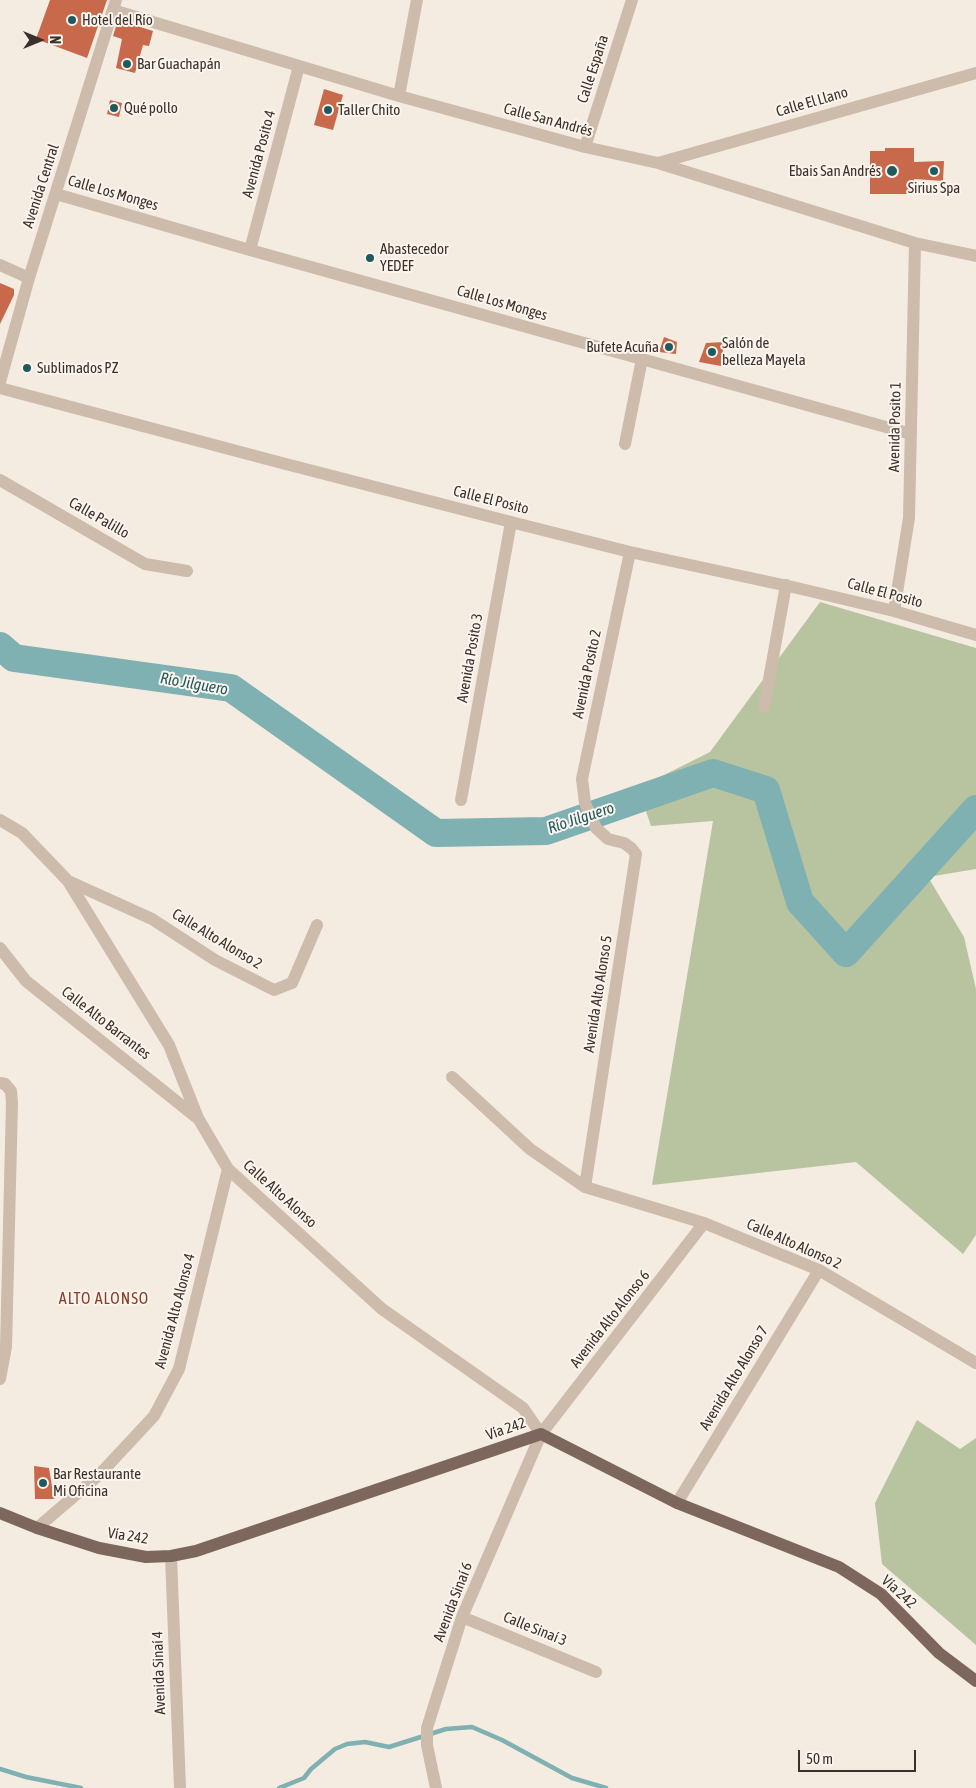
<!DOCTYPE html>
<meta charset="utf-8">
<style>
body{margin:0}
#map{position:relative;width:976px;height:1788px;overflow:hidden;background:#f4ebe1;font-family:"Asap Condensed",sans-serif}
canvas{display:block}
.north{position:absolute;left:15px;top:15px;width:50px;height:50px;-webkit-text-stroke:4px #fbf5ee;paint-order:stroke;rotate:90deg;font-size:14px;font-weight:700;line-height:20px;text-align:center;color:#3b302b}
.north::after{content:'';display:block;margin:auto;width:18px;height:22px;background:#3b302b;clip-path:polygon(50% 0,100% 100%,50% 72%,0 100%)}
.scale{position:absolute;left:798px;top:1750px;width:118px;height:22px;box-sizing:border-box;border:2px solid #3b302b;border-top:0;padding-left:6px;font-size:15px;line-height:18px;white-space:nowrap;color:#3b302b;-webkit-text-stroke:4px #fbf5ee;paint-order:stroke}
</style>
<div id="map">
<canvas width="976" height="1788"></canvas>
<div class="north">N</div>
<div class="scale">50 m</div>
</div>
<script>
const ctx = document.querySelector('canvas').getContext('2d');
ctx.lineJoin = 'round';
function fillPath(path, color) { ctx.fillStyle = color; ctx.fill(path, 'evenodd'); }
const toPath = rows => new Path2D(rows.map(r => 'M' + r).join(''));
function trace(path, color, width, dash) { ctx.strokeStyle = color; ctx.lineWidth = width; ctx.lineCap = dash ? 'butt' : 'round'; ctx.setLineDash(dash || []); ctx.stroke(path); }
function label(font, color, halo, rows, align = 'center') {
  ctx.font = font + ' "Asap Condensed",sans-serif'; ctx.lineWidth = 4; ctx.setLineDash([]); ctx.textBaseline = 'middle'; ctx.strokeStyle = halo; ctx.fillStyle = color; for (const [text, x, y, turn = 0] of rows) {
    ctx.save(); ctx.translate(x, y); ctx.rotate((+turn || 0) * Math.PI / 180); ctx.textAlign = isNaN(turn) ? turn : align; if (halo) ctx.strokeText(text, 0, 0); ctx.fillText(text, 0, 0); ctx.restore();
  }
}
fillPath(toPath([
 [820,602,976,648,976,869,928,877,964,937,976,989,976,1235,963,1254,856,1162,652,1185,713,821,651,826,638,788,710,752],
 [917,1420,960,1449,976,1438,976,1645,882,1564,875,1503]
]), '#b8c4a0');
trace(toPath([
 [0,1769,26,1777,81,1788],
 [279,1788,304,1778,311,1769,335,1749,347,1744,365,1742,389,1747,446,1729,472,1727,502,1740,572,1778,606,1788]
]), '#7fb0b2', 4.5);
trace(toPath([
 [0,646,14,658,231,688,436,833,546,831,713,773,766,790,800,902,846,953,976,809]
]), '#7fb0b2', 28);
fillPath(toPath([
 [50,0,107,0,87,58,36,39],
 [118,20,153,31,149,46,143,45,135,73,116,68,122,39,113,36],
 [324,89,343,95,333,130,314,125],
 [110,100,122,103,119,117,107,114],
 [885,148,914,148,914,162,944,161,943,181,914,179,914,194,870,194,870,151,885,151],
 [0,283,14,289,14,295,0,324],
 [664,337,677,342,676,354,659,352],
 [724,342,721,366,699,362,706,343],
 [34,1466,49,1468,54,1499,35,1499]
]), '#c8694b');
trace(toPath([
 [113,10,399,96,585,147,658,163,915,243,976,256],
 [399,96,417,0],
 [585,147,632,0],
 [658,163,976,73],
 [56,194,250,250,911,434],
 [250,250,299,66],
 [0,265,29,278],
 [0,382,29,278,116,0],
 [0,388,278,462,511,522,630,552,797,588,894,611,976,635],
 [625,444,642,359],
 [0,480,145,564,187,571],
 [894,611,909,518,915,243],
 [764,707,786,585],
 [461,800,511,522],
 [0,820,22,833,68,881,169,1045,198,1118,228,1169,382,1309,523,1408,541,1434],
 [68,881,152,919,215,960,274,990,292,983,317,925],
 [0,948,26,981,196,1117],
 [452,1077,530,1149,585,1187,704,1223,819,1270,976,1363],
 [0,1083,5,1084,11,1091,12,1103,6,1347,0,1379],
 [585,1187,636,854,631,848,624,843,608,839,596,828,585,803,582,779,630,552],
 [677,1503,819,1270],
 [37,1528,99,1475,154,1416,179,1369,228,1169],
 [171,1556,180,1788],
 [462,1617,596,1672],
 [436,1788,427,1745,427,1728,462,1617,541,1434,704,1223]
]), '#cdbbac', 12);
trace(toPath([
 [0,1513,37,1528,99,1548,146,1557,171,1556,196,1551,541,1434,677,1503,839,1567,881,1594,939,1653,976,1681]
]), '#7d675c', 12);
for (const [x, y, r, color] of [
 [72,20,5,"#1f5a5e"],
 [127,64,5,"#1f5a5e"],
 [114,108,5,"#1f5a5e"],
 [328,110,5,"#1f5a5e"],
 [892,171,6,"#1f5a5e"],
 [934,171,5,"#1f5a5e"],
 [370,258,5,"#1f5a5e"],
 [669,347,5,"#1f5a5e"],
 [712,352,5,"#1f5a5e"],
 [27,368,5,"#1f5a5e"],
 [43,1483,5,"#1f5a5e"]
]) { const dot = new Path2D(); dot.arc(x, y, r, 0, 2 * Math.PI); ctx.fillStyle = color; ctx.fill(dot); trace(dot, '#fbf5ee', 2); }
label('15px', '#3b302b', '#fbf5ee', [
 ["Hotel del Río",82,20],
 ["Bar Guachapán",137,64],
 ["Qué pollo",124,108],
 ["Taller Chito",338,110],
 ["Ebais San Andrés",881,171,"right"],
 ["Sirius Spa",934,188,"center"],
 ["Abastecedor",380,249],
 ["YEDEF",380,266],
 ["Salón de",722,343],
 ["belleza Mayela",722,360],
 ["Bufete Acuña",659,347,"right"],
 ["Sublimados PZ",37,368],
 ["Bar Restaurante",53,1474],
 ["Mi Oficina",53,1491]
], 'left');
label('15px', '#3b302b', '#fbf5ee', [
 ["Calle España",593,69,-72],
 ["Calle El Llano",812,102,-16],
 ["Calle San Andrés",548,120,15],
 ["Avenida Posito 4",259,154,-75],
 ["Avenida Central",41,186,-72],
 ["Calle Los Monges",113,193,16],
 ["Calle Los Monges",502,303,16],
 ["Avenida Posito 1",895,427,-89],
 ["Calle El Posito",491,500,14],
 ["Calle Palillo",99,518,30],
 ["Calle El Posito",885,593,15],
 ["Avenida Posito 3",470,658,-80],
 ["Avenida Posito 2",587,674,-78],
 ["Calle Alto Alonso 2",217,939,31],
 ["Avenida Alto Alonso 5",598,994,-81],
 ["Calle Alto Barrantes",106,1023,38],
 ["Calle Alto Alonso",280,1194,42],
 ["Calle Alto Alonso 2",794,1244,24],
 ["Avenida Alto Alonso 4",175,1311,-75],
 ["Avenida Alto Alonso 6",610,1319,-52],
 ["Avenida Alto Alonso 7",734,1378,-59],
 ["Vía 242",506,1429,-19],
 ["Vía 242",128,1536,9],
 ["Vía 242",899,1592,42],
 ["Avenida Sinaí 6",453,1602,-69],
 ["Calle Sinaí 3",535,1629,22],
 ["Avenida Sinaí 4",159,1673,-92]
]);
label('italic 16px', '#1f5a5e', '#fbf5ee', [
 ["Río Jilguero",194,684,10],
 ["Río Jilguero",581,818,-18]
]);
ctx.letterSpacing = '1px';
label('16px', '#8c3b22', '#fbf5ee', [
 ["ALTO ALONSO",104,1299]
]);
ctx.letterSpacing = '0px';
</script>
